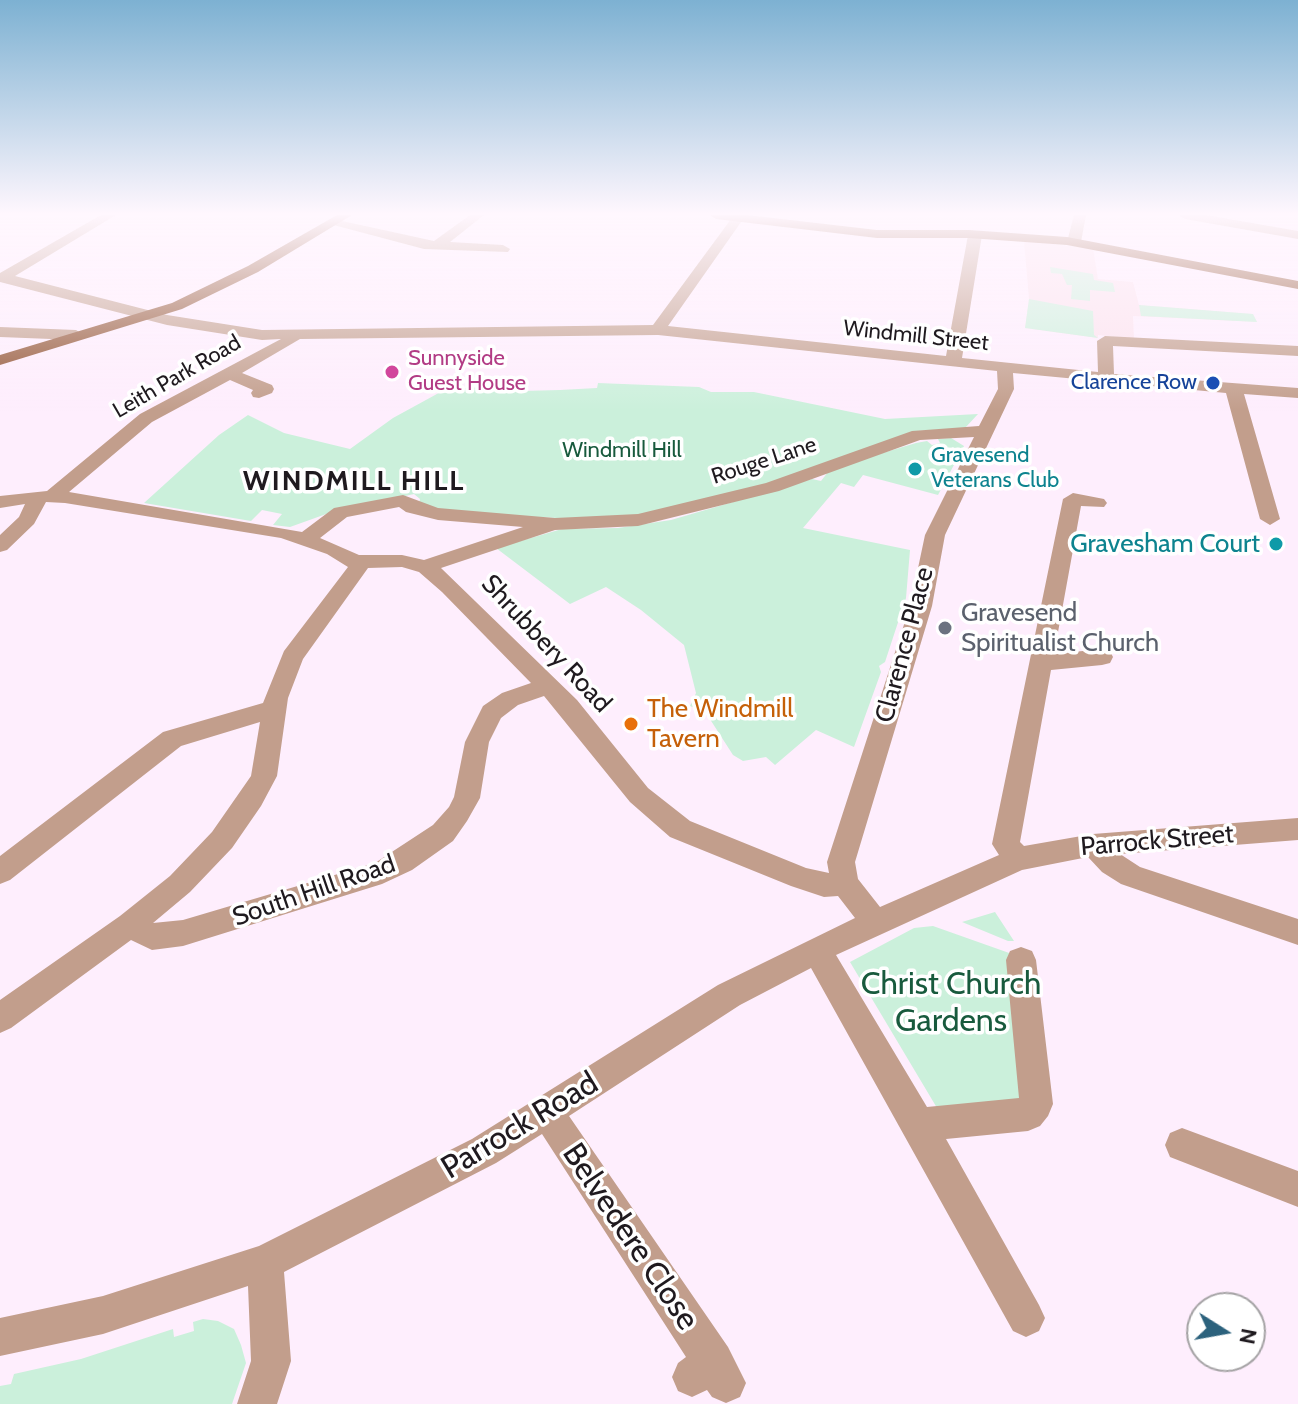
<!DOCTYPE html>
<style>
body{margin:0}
#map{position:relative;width:1298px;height:1404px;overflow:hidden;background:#feeefd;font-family:Cabin,sans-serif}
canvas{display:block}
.north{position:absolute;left:1186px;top:1292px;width:80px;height:80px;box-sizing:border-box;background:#fff;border:2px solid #a5a3a5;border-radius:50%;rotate:101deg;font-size:22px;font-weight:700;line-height:32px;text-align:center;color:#1f1a1f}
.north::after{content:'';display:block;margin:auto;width:28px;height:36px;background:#2c627d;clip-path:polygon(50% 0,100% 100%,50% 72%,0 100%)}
</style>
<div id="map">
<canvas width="1298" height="1404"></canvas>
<div class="north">N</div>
</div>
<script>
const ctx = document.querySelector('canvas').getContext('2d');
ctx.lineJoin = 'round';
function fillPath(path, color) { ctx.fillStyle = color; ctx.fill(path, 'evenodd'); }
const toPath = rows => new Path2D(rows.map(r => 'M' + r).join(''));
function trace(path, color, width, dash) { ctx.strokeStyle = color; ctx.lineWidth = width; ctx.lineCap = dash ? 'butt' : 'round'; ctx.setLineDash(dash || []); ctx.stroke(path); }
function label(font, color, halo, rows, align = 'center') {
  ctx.font = font + ' Cabin,sans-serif'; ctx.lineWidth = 7; ctx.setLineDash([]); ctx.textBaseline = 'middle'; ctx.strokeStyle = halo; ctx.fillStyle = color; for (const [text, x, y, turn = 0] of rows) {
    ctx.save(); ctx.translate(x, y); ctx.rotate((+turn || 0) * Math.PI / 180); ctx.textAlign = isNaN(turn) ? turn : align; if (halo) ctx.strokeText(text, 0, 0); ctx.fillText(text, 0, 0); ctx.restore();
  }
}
fillPath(toPath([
 [1024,241,1093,248,1098,279,1133,282,1139,305,1253,314,1257,322,1133,316,1134,339,1098,335,1098,338,1025,328,1029,299]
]), '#fbe2ed');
fillPath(toPath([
 [1050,267,1093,274,1094,280,1113,283,1115,292,1090,290,1090,301,1071,299,1072,285,1067,285,1062,274,1051,273],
 [1029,299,1093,311,1094,335,1098,338,1025,328],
 [1139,305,1253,314,1257,322,1141,316],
 [598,383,699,387,711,392,754,392,885,419,978,414,965,428,917,431,778,481,668,511,600,520,449,513,419,503,420,499,414,494,329,513,290,527,273,525,282,514,262,510,251,521,144,503,219,435,248,415,284,433,350,449,393,418,446,389,488,387,522,391,560,390,597,388],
 [951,438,964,446,938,495,863,475,854,487,841,483,803,528,910,550,906,598,885,662,879,666,881,672,854,747,816,730,775,765,766,757,743,761,733,755,706,713,690,706,696,693,684,645,641,610,606,587,570,604,496,548,562,529,618,528,671,520,812,479,821,481,828,472,859,460,916,443,927,441,932,445,940,443,938,439],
 [995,912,1014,941,1008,941,962,922],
 [933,926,1012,954,1026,1100,940,1113,850,962,914,928],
 [203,1319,218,1321,234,1329,241,1345,246,1363,232,1404,0,1404,0,1386,11,1384,14,1374,81,1359,173,1329,174,1337,194,1331,193,1322]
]), '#cbf0db');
fillPath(toPath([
 [101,215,116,215,15,276,167,315,262,330,653,325,734,215,746,215,668,326,946,356,968,235,975,231,982,235,962,358,1098,372,1097,341,1105,336,1298,346,1298,356,1113,346,1114,374,1298,388,1298,398,1244,394,1280,519,1270,525,1260,519,1226,393,1013,373,1014,389,945,535,932,606,855,862,858,879,880,907,999,855,992,844,1063,499,1073,493,1104,499,1107,503,1104,507,1081,506,1054,654,1102,649,1110,651,1113,657,1110,663,1102,665,1051,670,1020,842,1024,846,1093,834,1298,818,1298,840,1120,854,1140,867,1298,919,1298,945,1121,884,1102,872,1088,857,1022,870,836,955,927,1107,1019,1098,1006,960,1010,951,1021,947,1032,951,1036,960,1053,1104,1048,1116,1040,1126,1028,1131,946,1139,1039,1305,1045,1318,1039,1331,1026,1337,1013,1331,811,968,740,1005,569,1116,728,1347,746,1383,740,1397,726,1403,712,1397,707,1390,692,1397,678,1391,672,1377,678,1363,686,1357,542,1134,496,1163,284,1272,291,1361,277,1404,237,1404,251,1361,248,1286,103,1334,0,1356,0,1318,103,1296,259,1246,472,1139,718,985,855,918,838,896,824,897,791,886,670,837,630,802,544,696,518,705,501,718,489,742,480,798,467,821,453,841,412,870,382,884,183,946,152,950,131,940,11,1028,0,1033,0,1000,120,916,170,876,212,832,251,776,260,722,181,746,10,880,0,884,0,856,163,732,263,703,284,651,348,567,327,554,281,538,65,503,46,502,34,524,7,550,0,552,0,535,19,517,25,504,0,508,0,496,47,491,140,414,281,339,262,340,167,325,0,282,0,273,101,215],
 [658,335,997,371,998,389,979,426,912,431,766,483,638,514,555,518,438,508,403,495,334,508,302,532,69,492,152,422,230,380,253,390,251,393,253,397,259,398,272,393,274,389,272,385,242,373,300,339,658,335],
 [974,437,925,535,910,606,827,862,829,873,806,868,690,821,648,788,577,700,441,568,555,530,638,526,779,491,920,440,974,437],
 [399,507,406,512,438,520,523,527,424,560,402,555,359,555,320,538,347,517,399,507],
 [402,567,419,572,442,592,531,683,502,693,483,706,465,742,454,797,449,807,433,825,375,863,183,920,153,923,190,892,232,848,261,806,277,776,288,698,303,659,368,568,402,567],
 [470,215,484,215,450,242,503,245,510,249,508,252,424,249,326,223,333,219,434,241,470,215],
 [1074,215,1086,215,1081,242,1074,246,1067,242,1074,215],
 [1179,215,1206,215,1298,231,1298,239,1185,219,1179,215],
 [0,327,76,330,84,335,76,340,0,337,0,327],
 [1182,1128,1298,1171,1298,1207,1170,1157,1165,1145,1170,1133,1182,1128]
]), '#c29e8c');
fillPath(toPath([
 [337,215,352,215,258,272,182,309,0,365,0,355,172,303,248,266,337,215],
 [710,215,747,215,877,230,969,230,1067,237,1298,281,1298,289,1067,245,969,238,877,238,716,219,710,215]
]), '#925534');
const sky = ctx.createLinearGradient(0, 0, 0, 411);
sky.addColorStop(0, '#7db1d2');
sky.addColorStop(0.52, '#fff7fe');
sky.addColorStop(1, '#fff7fe00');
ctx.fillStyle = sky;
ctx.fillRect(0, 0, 1298, 411);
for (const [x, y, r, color] of [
 [392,372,8,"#d1479c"],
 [1213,383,8,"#1a4fb4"],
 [915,469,8,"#0f9aa8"],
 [1276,544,8,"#0f9aa8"],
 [945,628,8,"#6b7280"],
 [631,724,8,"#e8710a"]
]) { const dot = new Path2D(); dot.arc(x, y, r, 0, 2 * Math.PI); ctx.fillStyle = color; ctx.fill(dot); trace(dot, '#fff', 3); }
label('22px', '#1f1a1f', '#fff', [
 ["Windmill Street",916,336,6],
 ["Leith Park Road",177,377,-30],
 ["Rouge Lane",764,461,-18]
]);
label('22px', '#b23c85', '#fff', [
 ["Sunnyside",408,359],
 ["Guest House",408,384]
], 'left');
label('22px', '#164399', '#fff', [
 ["Clarence Row",1197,383]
], 'right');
label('22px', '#185a3d', '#fff', [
 ["Windmill Hill",622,451]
]);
label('22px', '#0d838f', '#fff', [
 ["Gravesend",931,456],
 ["Veterans Club",931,481]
], 'left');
label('26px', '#0d838f', '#fff', [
 ["Gravesham Court",1260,544]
], 'right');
label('26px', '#5b616d', '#fff', [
 ["Gravesend",961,613],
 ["Spiritualist Church",961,643]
], 'left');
label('26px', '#1f1a1f', '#fff', [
 ["Shrubbery Road",546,644,47],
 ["Clarence Place",905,645,-75],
 ["Parrock Street",1157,841,-5],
 ["South Hill Road",314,891,-19]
]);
label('26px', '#c56008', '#fff', [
 ["The Windmill",647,709],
 ["Tavern",647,739]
], 'left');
ctx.letterSpacing = '2px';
label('bold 28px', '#1f1a1f', '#fff', [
 ["WINDMILL HILL",354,482]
]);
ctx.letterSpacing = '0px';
label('32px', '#185a3d', '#fff', [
 ["Christ Church",951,985],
 ["Gardens",951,1022]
]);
label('32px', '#1f1a1f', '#fff', [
 ["Parrock Road",520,1126,-31],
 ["Belvedere Close",630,1237,56]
]);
</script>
